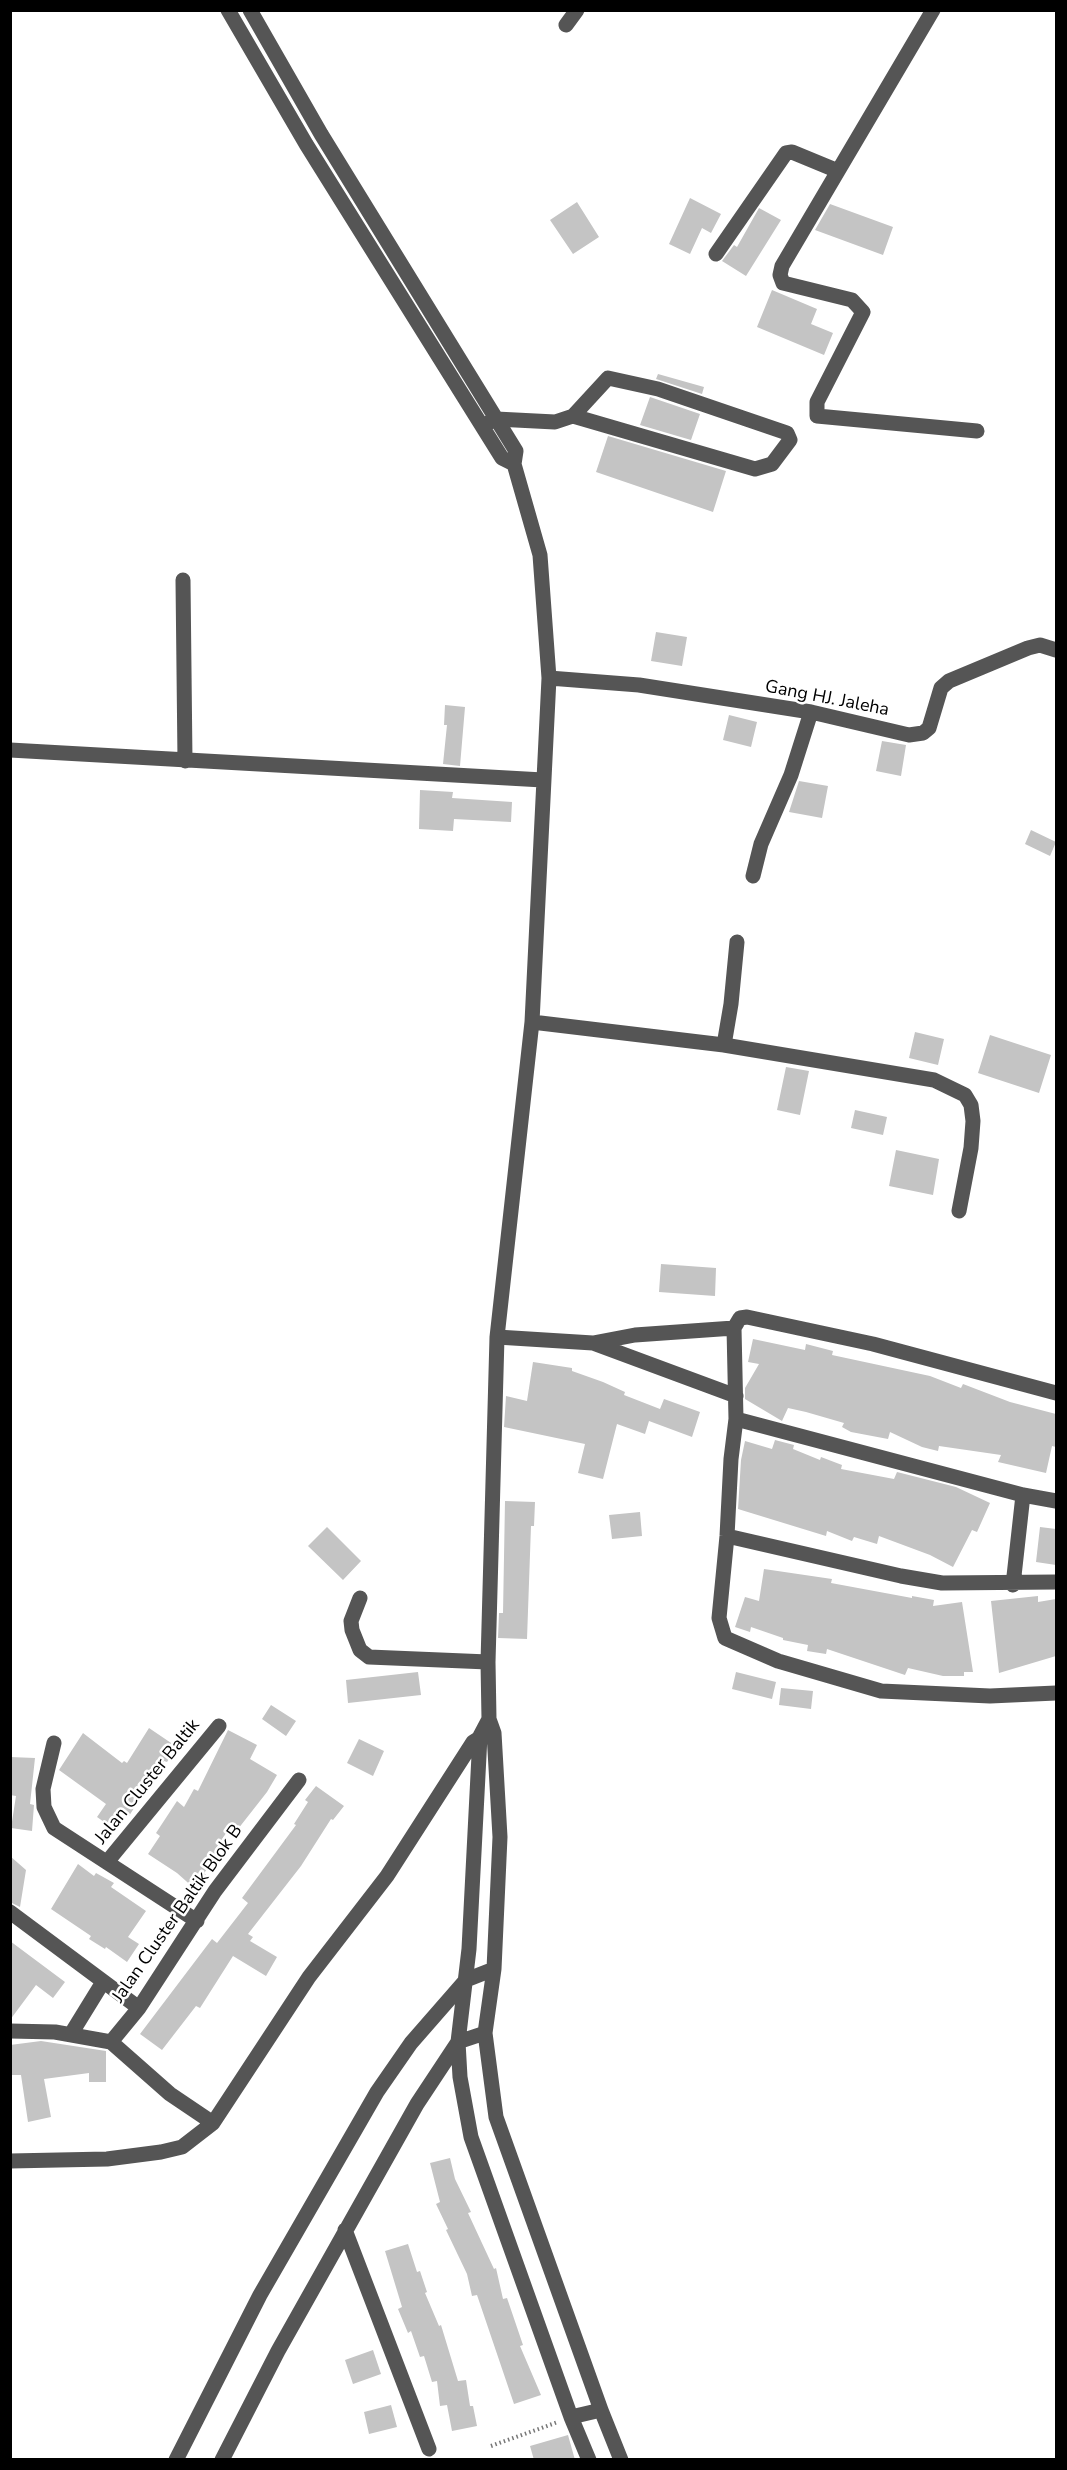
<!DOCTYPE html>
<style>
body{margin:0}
#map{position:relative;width:1067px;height:2470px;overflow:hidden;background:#fff;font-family:"Nunito Sans",sans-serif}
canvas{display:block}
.frame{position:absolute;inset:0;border:12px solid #000;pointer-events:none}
</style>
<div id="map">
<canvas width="1067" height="2470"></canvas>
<div class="frame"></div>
</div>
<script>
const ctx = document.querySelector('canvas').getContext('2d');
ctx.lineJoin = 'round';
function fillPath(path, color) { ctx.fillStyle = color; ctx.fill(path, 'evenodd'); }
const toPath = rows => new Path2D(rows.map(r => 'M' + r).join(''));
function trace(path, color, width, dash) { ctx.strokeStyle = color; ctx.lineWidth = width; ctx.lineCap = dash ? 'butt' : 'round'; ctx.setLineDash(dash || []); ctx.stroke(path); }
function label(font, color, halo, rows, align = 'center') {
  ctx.font = font + ' "Nunito Sans",sans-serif'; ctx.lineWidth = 5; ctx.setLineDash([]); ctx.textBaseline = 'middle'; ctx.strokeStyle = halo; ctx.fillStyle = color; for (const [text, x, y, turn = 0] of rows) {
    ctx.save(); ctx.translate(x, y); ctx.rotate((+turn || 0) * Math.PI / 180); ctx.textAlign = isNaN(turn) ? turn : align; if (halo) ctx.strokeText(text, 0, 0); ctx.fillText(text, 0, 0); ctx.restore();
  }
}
fillPath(toPath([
 [690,198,721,214,711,233,702,228,690,254,669,244],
 [577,202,599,237,573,254,550,220],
 [830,204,893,227,883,255,815,230],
 [759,208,781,220,746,276,722,261,734,245,737,247],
 [772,290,817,309,811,324,833,333,824,355,757,327],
 [658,374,704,387,702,394,656,379],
 [650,397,700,414,691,440,640,425],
 [608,436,726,471,713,512,596,472],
 [656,632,687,637,682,666,651,661],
 [445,705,465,707,460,766,443,764,447,725,444,725],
 [729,715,757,722,751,747,723,740],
 [882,741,906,745,901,776,876,771],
 [799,781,828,786,822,818,789,812],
 [420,790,453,792,452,798,512,802,511,822,454,819,453,831,419,829],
 [1031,830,1056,842,1050,856,1025,844],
 [915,1032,944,1039,938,1065,909,1058],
 [990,1035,1051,1055,1039,1093,978,1073],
 [786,1067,809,1071,800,1115,777,1110],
 [855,1110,887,1117,883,1135,851,1128],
 [896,1150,939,1159,933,1195,889,1186],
 [661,1264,716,1268,715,1296,659,1292],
 [753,1339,805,1350,806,1344,833,1351,832,1355,930,1376,961,1388,963,1384,1010,1402,1056,1414,1056,1447,1052,1446,1046,1473,998,1462,1001,1455,939,1446,938,1451,922,1447,890,1432,888,1439,851,1432,842,1427,844,1423,806,1412,788,1408,782,1421,745,1399,745,1388,759,1364,748,1362],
 [533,1362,572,1368,572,1371,603,1382,625,1392,624,1395,660,1409,664,1399,700,1412,692,1437,649,1421,645,1434,617,1424,603,1479,578,1473,585,1444,504,1427,506,1396,527,1401],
 [775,1440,794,1445,793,1449,820,1460,821,1457,842,1465,841,1469,894,1479,897,1472,956,1487,990,1503,977,1532,972,1530,953,1567,930,1555,879,1536,877,1544,854,1537,852,1541,827,1531,826,1536,738,1509,741,1460,745,1441,772,1449],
 [505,1501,535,1502,534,1526,531,1526,527,1639,498,1638,499,1613,503,1613],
 [640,1512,642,1536,612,1539,609,1515],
 [327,1527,361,1561,343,1580,308,1546],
 [1040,1527,1056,1529,1056,1565,1036,1562],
 [764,1569,832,1579,831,1583,912,1598,912,1596,934,1600,933,1606,962,1602,973,1672,964,1672,964,1676,943,1676,908,1668,905,1675,827,1649,826,1654,807,1651,808,1645,783,1640,783,1638,751,1627,750,1632,735,1627,745,1597,759,1601],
 [1038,1596,1038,1602,1056,1599,1056,1656,999,1673,991,1601],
 [418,1672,421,1695,348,1703,346,1680],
 [736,1672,776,1682,772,1699,732,1689],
 [781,1688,813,1691,811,1709,779,1705],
 [271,1705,296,1721,286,1736,262,1719],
 [149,1728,177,1747,167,1762,164,1761,129,1816,125,1813,114,1829,97,1817,106,1804,59,1770,83,1733,122,1763,124,1761,127,1763],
 [228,1730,257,1745,250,1759,277,1775,267,1792,238,1829,232,1824,215,1850,220,1854,204,1873,207,1876,195,1889,177,1873,148,1854,160,1836,156,1833,177,1801,184,1807,194,1789,198,1791],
 [359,1739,384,1751,373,1776,347,1763],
 [10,1757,35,1758,30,1804,34,1805,32,1831,11,1828,16,1796,10,1795],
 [316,1786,344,1806,333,1820,331,1819,301,1866,248,1934,253,1937,250,1941,277,1957,266,1976,233,1956,200,2008,196,2006,162,2050,140,2034,212,1939,217,1943,248,1903,242,1898,296,1825,294,1824,308,1802,305,1800],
 [10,1856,26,1870,20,1907,10,1902],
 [78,1864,94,1876,96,1873,114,1883,111,1887,146,1911,128,1937,139,1944,127,1962,106,1947,105,1949,89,1939,91,1936,51,1909],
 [10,1941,65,1982,53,1998,36,1985,10,2020],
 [41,2041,106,2051,106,2082,89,2082,89,2073,44,2079,51,2117,28,2122,21,2075,10,2075,10,2045],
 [450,2158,455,2179,471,2212,468,2213,494,2269,496,2268,503,2299,507,2298,523,2345,520,2346,541,2395,514,2404,477,2295,472,2296,467,2274,446,2230,448,2229,436,2204,440,2202,430,2163],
 [408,2244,417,2272,420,2271,427,2292,425,2293,439,2326,441,2325,458,2381,466,2380,470,2406,473,2406,477,2426,452,2431,447,2405,440,2406,437,2381,432,2382,424,2356,420,2357,411,2331,408,2333,398,2309,402,2307,385,2251],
 [373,2350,381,2374,353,2384,345,2360],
 [391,2405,397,2427,369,2434,364,2412],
 [568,2435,575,2460,534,2460,530,2446]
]), '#c4c4c4');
trace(toPath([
 [491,2446,558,2422]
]), '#777', 4, [1.5, 3]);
trace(toPath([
 [228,10,306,144,502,458,514,464],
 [250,10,321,134,516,451,514,464,540,555,549,678,532,1022,497,1337,488,1662,489,1719,494,1733,500,1837,494,1969,485,2033,496,2117,601,2410,621,2460],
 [933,10,782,266,780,275,783,283,852,300,863,312,817,402,817,416,977,431],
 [566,25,577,10],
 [716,254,786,153,792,152,838,171],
 [482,426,496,419,555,422,573,416,608,378,658,389,787,433,790,440,772,464,755,469,573,416],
 [183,580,185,761],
 [549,678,639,685,811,712,909,735,923,733,929,728,941,688,949,681,1028,648,1040,645,1056,650],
 [10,750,543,780],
 [753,876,761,844,791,775,811,712],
 [532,1022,724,1045,934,1080,965,1095,971,1105,973,1121,971,1148,959,1211],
 [724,1045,731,1004,737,942],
 [497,1337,593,1343,635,1335,734,1328],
 [593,1343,736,1396],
 [1056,1393,873,1344,747,1317,740,1318,734,1328,736,1419,731,1459,727,1536,719,1618,725,1638,778,1661,881,1691,990,1696,1056,1693],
 [736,1419,1023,1495,1056,1501],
 [727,1536,901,1576,942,1583,1056,1582],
 [1013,1585,1023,1495],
 [360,1598,351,1621,352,1630,360,1650,369,1657,488,1662],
 [489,1719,480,1736,469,1949,458,2042,460,2077,471,2137,571,2417,589,2460],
 [54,1743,43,1789,44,1807,54,1828,197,1921],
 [107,1862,219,1726],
 [10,1912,139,2008],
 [10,2031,55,2032,111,2042,170,2094,213,2123],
 [71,2034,103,1982],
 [111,2042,139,2008,215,1891,299,1780],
 [10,2161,107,2159,161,2152,182,2147,213,2123,309,1977,387,1876,473,1742,484,1735],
 [345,2230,429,2449],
 [571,2417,601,2410],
 [176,2460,260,2295,377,2092,411,2043,466,1980,494,1969],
 [222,2460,278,2351,417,2104,458,2042,485,2033]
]), '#555', 15);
label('18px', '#000', '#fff', [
 ["Gang HJ. Jaleha",827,699,11],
 ["Jalan Cluster Baltik",148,1782,-51],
 ["Jalan Cluster Baltik Blok B",178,1914,-55]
]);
</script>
